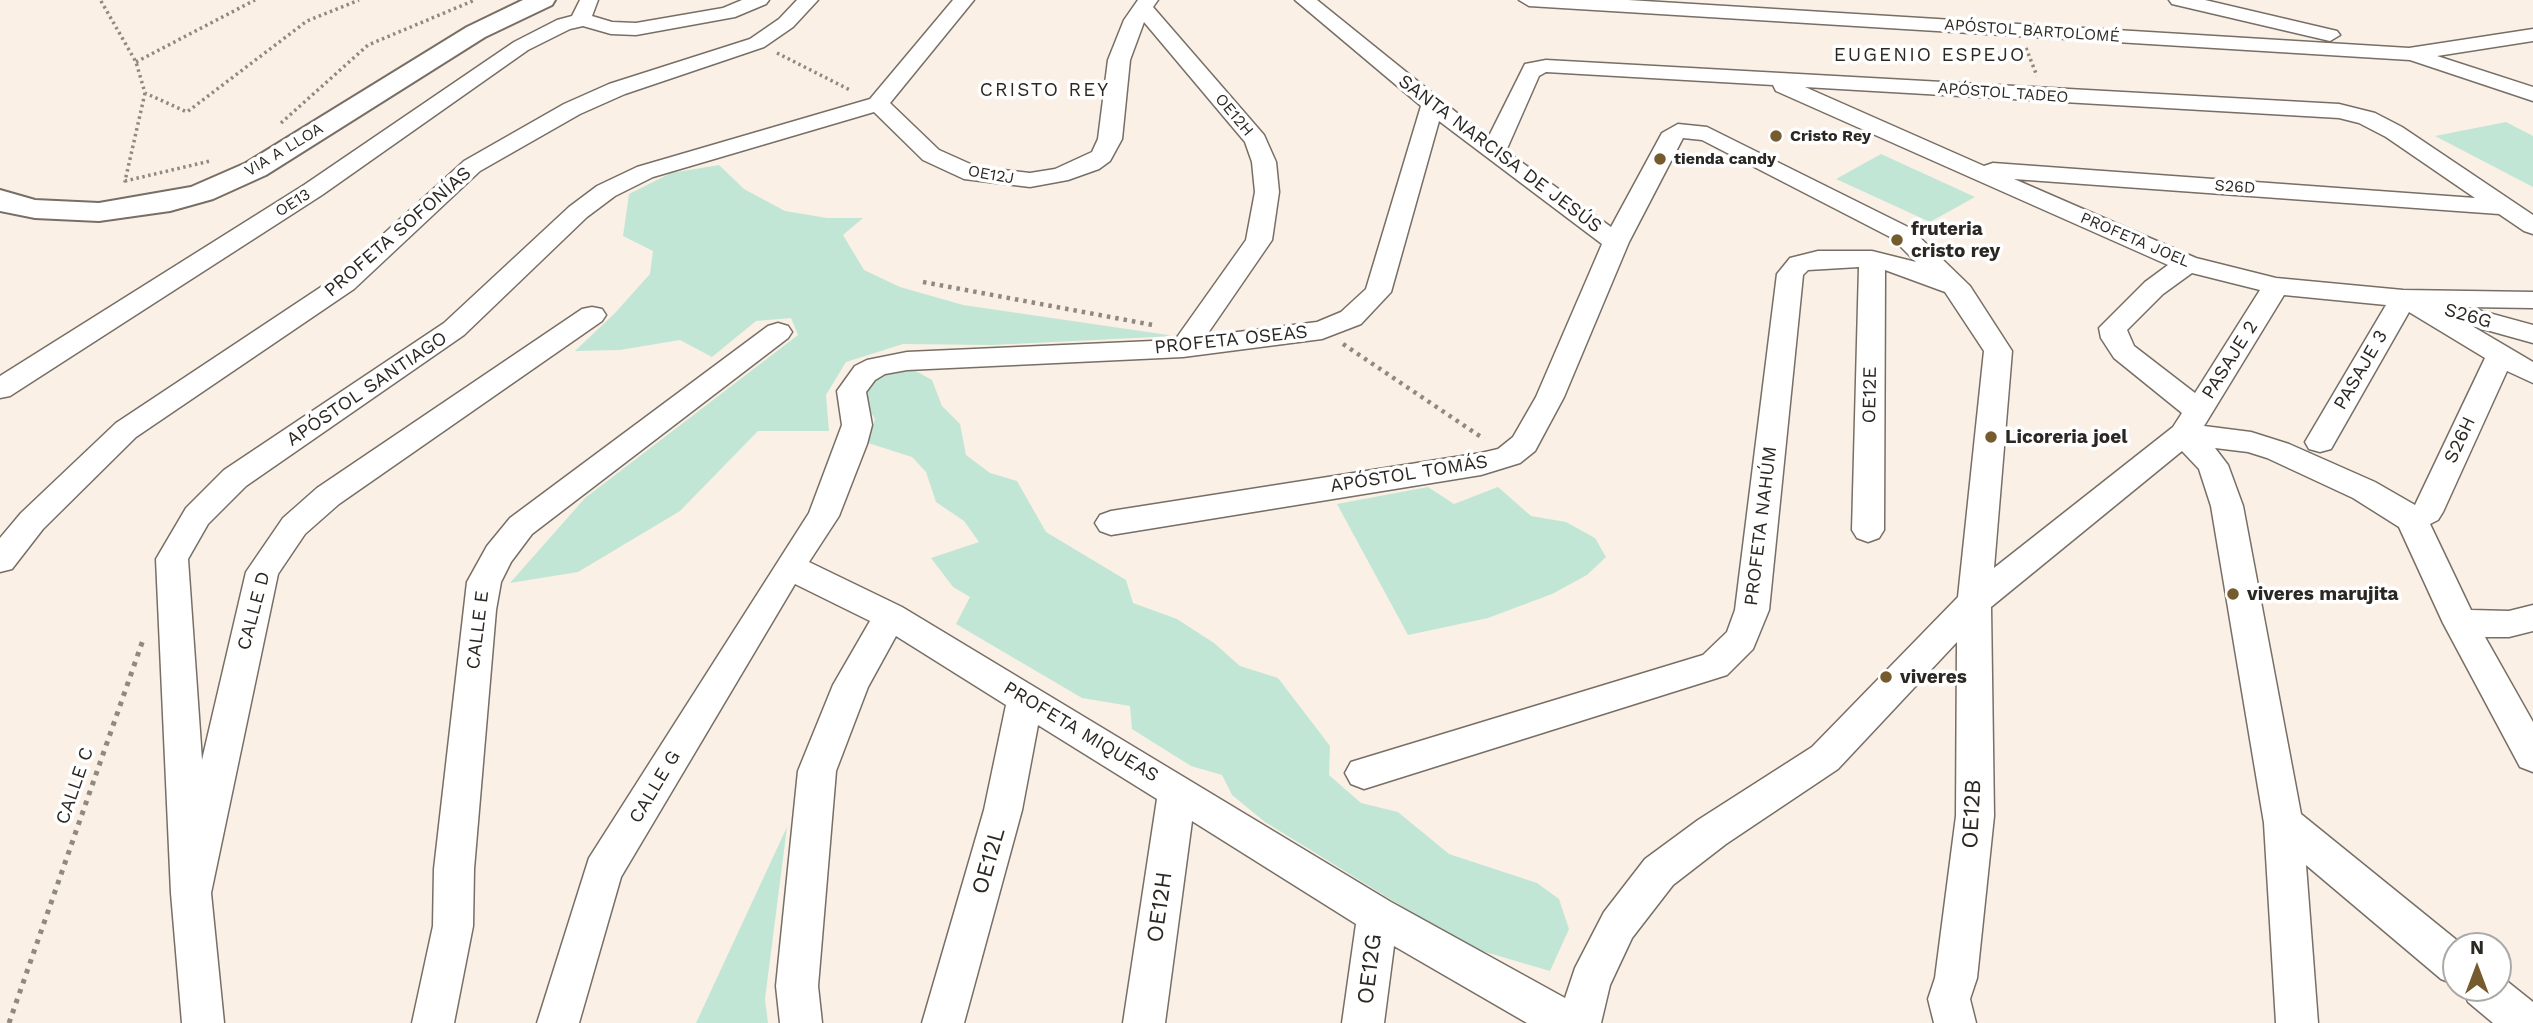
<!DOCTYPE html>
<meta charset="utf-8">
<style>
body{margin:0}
#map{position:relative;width:2533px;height:1023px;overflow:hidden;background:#faf0e5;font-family:"Work Sans",sans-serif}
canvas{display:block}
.north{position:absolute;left:2442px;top:932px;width:70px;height:70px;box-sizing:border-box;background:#fff;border:2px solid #aaa9a7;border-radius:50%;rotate:0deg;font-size:19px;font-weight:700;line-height:28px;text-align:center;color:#2b2723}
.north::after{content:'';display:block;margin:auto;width:24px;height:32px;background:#755b2d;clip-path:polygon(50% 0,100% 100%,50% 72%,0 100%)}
</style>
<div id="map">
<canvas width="2533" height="1023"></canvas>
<div class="north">N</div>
</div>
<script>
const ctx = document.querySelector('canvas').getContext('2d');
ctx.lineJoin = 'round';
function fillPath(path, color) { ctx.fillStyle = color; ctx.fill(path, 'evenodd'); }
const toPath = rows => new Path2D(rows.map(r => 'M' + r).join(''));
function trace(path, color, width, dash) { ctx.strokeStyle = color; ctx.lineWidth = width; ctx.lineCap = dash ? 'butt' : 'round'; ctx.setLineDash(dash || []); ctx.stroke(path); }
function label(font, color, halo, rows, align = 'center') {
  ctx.font = font + ' "Work Sans",sans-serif'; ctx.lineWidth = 7; ctx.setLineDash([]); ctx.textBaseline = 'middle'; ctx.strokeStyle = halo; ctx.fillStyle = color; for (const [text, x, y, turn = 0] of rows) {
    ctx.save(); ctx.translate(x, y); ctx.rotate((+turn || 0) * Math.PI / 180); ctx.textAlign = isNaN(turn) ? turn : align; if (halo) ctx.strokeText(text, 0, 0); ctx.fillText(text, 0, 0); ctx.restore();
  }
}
fillPath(toPath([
 [2506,122,2533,136,2533,187,2435,136],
 [1881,154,1975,197,1930,222,1836,179],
 [719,165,744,189,785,211,827,218,863,218,843,235,864,270,900,287,963,305,1175,336,992,345,903,344,846,362,826,395,829,431,758,431,680,511,578,572,510,583,585,498,798,335,791,318,756,321,712,357,680,340,620,350,575,351,615,313,650,274,653,251,623,236,629,194,671,173],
 [914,370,932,380,942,406,960,424,966,455,990,473,1017,481,1046,532,1126,580,1133,603,1177,619,1214,643,1240,666,1278,678,1330,746,1329,775,1361,803,1398,812,1449,854,1537,883,1559,899,1569,929,1550,971,1468,947,1265,822,1232,795,1222,775,1191,766,1132,729,1130,706,1082,698,956,624,970,597,953,587,931,558,979,542,964,521,936,502,926,472,912,457,868,443,875,419,868,408,865,388,881,376],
 [1428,487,1454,504,1498,487,1531,516,1566,522,1595,538,1606,557,1587,575,1552,594,1488,618,1408,635,1337,504],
 [787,827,765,999,768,1023,696,1023]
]), '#c2e6d5');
const minor = toPath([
 [580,0,598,0,592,16,612,22,636,23,723,8,742,0,769,0,766,4,735,17,636,35,611,34,583,26,570,29,528,50,322,195,10,396,0,398,0,376,304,185,514,42,557,20,572,16,580,0],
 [797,0,818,0,793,27,764,47,625,94,580,114,480,171,354,289,136,437,43,529,12,569,0,572,0,538,21,513,116,423,336,277,464,161,564,104,609,84,750,39,779,19,797,0],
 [953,0,974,0,890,103,939,150,977,167,1030,173,1055,169,1092,152,1098,139,1108,60,1124,20,1138,0,1158,0,1153,7,1264,135,1276,162,1279,192,1272,240,1206,336,1317,322,1341,312,1366,289,1421,106,1295,0,1317,0,1488,138,1525,64,1546,60,2339,104,2375,113,2402,127,2533,215,2533,234,2524,231,2499,214,2014,179,2196,258,2276,278,2403,290,2533,292,2533,308,2467,307,2533,325,2533,343,2472,326,2533,362,2533,383,2507,371,2443,512,2438,520,2430,524,2471,610,2509,611,2533,605,2533,631,2509,637,2485,637,2533,722,2533,772,2520,767,2443,623,2399,527,2353,498,2267,458,2248,452,2215,448,2228,465,2243,506,2301,814,2464,946,2456,946,2456,985,2441,979,2306,865,2318,1023,2276,1023,2264,823,2211,506,2199,469,2182,451,1991,607,1994,816,1977,978,1970,999,1976,1023,1934,1023,1928,999,1935,978,1956,816,1957,642,1838,769,1726,844,1673,885,1632,938,1610,985,1601,1023,1527,1023,1394,946,1384,1023,1342,1023,1356,924,1192,821,1165,1023,1123,1023,1157,799,1038,725,1022,810,964,1023,922,1023,984,810,1006,705,896,636,868,687,836,771,818,986,822,1023,780,1023,776,986,798,771,833,685,870,621,795,584,621,877,579,1023,537,1023,589,858,809,513,842,425,837,391,855,366,867,360,907,352,1175,340,1246,240,1255,192,1252,162,1245,142,1144,22,1130,60,1122,139,1110,161,1099,169,1068,180,1030,187,964,179,923,160,874,112,653,177,615,196,587,217,464,335,246,486,208,524,188,559,202,760,246,572,283,518,317,488,582,309,592,307,602,309,606,315,602,321,339,504,305,534,278,574,211,893,224,1023,182,1023,171,893,156,559,186,508,224,470,444,323,569,207,597,186,637,167,870,99,953,0],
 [1546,72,1773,85,1776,91,2168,265,2145,282,2099,328,2101,338,2114,358,2182,413,2173,427,1994,568,2012,351,1970,286,1910,228,1707,127,1678,124,1662,133,1611,227,1506,151,1539,76,1546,72],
 [1805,87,2339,118,2359,123,2386,137,2475,198,1993,163,1984,166,1805,87],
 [1439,121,1602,244,1536,397,1513,437,1498,449,1481,453,1111,511,1100,515,1095,523,1100,531,1111,535,1481,475,1520,463,1535,451,1564,397,1629,242,1683,138,1702,140,1892,238,1916,262,1872,251,1818,251,1790,258,1777,274,1735,610,1727,632,1703,655,1351,762,1345,773,1351,784,1364,789,1727,675,1753,649,1769,610,1803,275,1808,270,1859,267,1852,530,1857,538,1868,542,1879,538,1884,530,1885,270,1945,292,1984,351,1958,597,1812,747,1698,820,1645,859,1604,912,1575,968,1565,998,1391,902,902,607,809,562,839,516,867,444,872,425,866,392,875,380,885,374,907,370,1183,357,1322,339,1361,324,1391,292,1439,121],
 [2192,273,2260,290,2195,393,2134,346,2127,330,2163,294,2192,273],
 [2284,295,2386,305,2305,442,2309,449,2320,452,2331,449,2409,312,2485,358,2415,505,2375,482,2289,444,2251,432,2204,426,2284,295],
 [1519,0,1628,0,2409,48,2533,29,2533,41,2437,56,2533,87,2533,101,2410,60,1529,6,1519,0],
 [2169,0,2205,0,2337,31,2340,35,2330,41,2172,4,2169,0],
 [778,323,788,326,792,332,788,338,532,534,511,562,501,582,496,610,474,869,473,926,454,1023,412,1023,433,926,434,869,467,582,487,546,510,518,768,326,778,323],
 [2498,974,2533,1002,2533,1023,2493,1023,2468,1002,2462,988,2498,988,2498,974]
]);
const tertiary = toPath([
 [523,0,555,0,552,5,485,37,266,175,213,199,170,211,99,221,35,218,0,211,0,190,35,200,99,203,191,187,246,163,467,27,523,0]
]);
trace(minor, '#776e65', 3);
trace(tertiary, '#776e65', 4);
trace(toPath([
 [101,1,136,62,145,93,187,112,307,21,359,0],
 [2026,48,2037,76],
 [777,53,850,90],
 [136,62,255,0],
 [145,93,125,181,210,161],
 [281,123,368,45,475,0]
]), '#908982', 3.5, [2.5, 3.5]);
trace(toPath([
 [923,282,1153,325],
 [1343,344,1484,439]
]), '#908982', 4.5, [3.5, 5]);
trace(toPath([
 [9,1023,144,637]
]), '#908982', 5, [4.5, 6]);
fillPath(minor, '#fff');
fillPath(tertiary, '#fff');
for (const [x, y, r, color] of [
 [1776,136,7,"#755b2d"],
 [1660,159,7,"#755b2d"],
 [1897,240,7,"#755b2d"],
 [1991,437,7,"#755b2d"],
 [2233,594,7,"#755b2d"],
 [1886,677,7,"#755b2d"]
]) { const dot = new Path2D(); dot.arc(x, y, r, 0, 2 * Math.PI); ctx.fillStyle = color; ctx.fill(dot); trace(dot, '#fff', 2.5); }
label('16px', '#2b2723', '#fff', [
 ["APÓSTOL BARTOLOMÉ",2032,31,4],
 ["APÓSTOL TADEO",2003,93,4],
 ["OE12H",1234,115,50],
 ["VIA A LLOA",284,150,-31],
 ["OE12J",991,175,10],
 ["S26D",2235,187,4],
 ["OE13",293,203,-32],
 ["PROFETA JOEL",2135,240,23]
]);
label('bold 16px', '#2b2723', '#fff', [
 ["Cristo Rey",1790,136],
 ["tienda candy",1674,159]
], 'left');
ctx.letterSpacing = '2px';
label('19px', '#2b2723', '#fff', [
 ["EUGENIO ESPEJO",1930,55],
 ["CRISTO REY",1045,90]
]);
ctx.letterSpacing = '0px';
label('19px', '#2b2723', '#fff', [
 ["SANTA NARCISA DE JESÚS",1500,154,37],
 ["PROFETA SOFONÍAS",398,232,-41],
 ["S26G",2468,316,16],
 ["PROFETA OSEAS",1231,340,-6],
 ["PASAJE 2",2230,360,-58],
 ["PASAJE 3",2361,370,-60],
 ["APÓSTOL SANTIAGO",367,389,-34],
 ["OE12E",1870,395,-89],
 ["S26H",2460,440,-65],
 ["APÓSTOL TOMÁS",1409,474,-9],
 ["PROFETA NAHÚM",1761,526,-83],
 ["CALLE D",254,611,-75],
 ["CALLE E",478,630,-83],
 ["PROFETA MIQUEAS",1081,732,31],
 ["CALLE C",75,786,-71],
 ["CALLE G",655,787,-59]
]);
label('bold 19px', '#2b2723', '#fff', [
 ["fruteria",1911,229],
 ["cristo rey",1911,251],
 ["Licoreria joel",2005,437],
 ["viveres marujita",2247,594],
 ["viveres",1900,677]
], 'left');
label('23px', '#2b2723', '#fff', [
 ["OE12B",1972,814,-87],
 ["OE12L",989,861,-74],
 ["OE12H",1160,907,-82],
 ["OE12G",1370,969,-83]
]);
</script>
